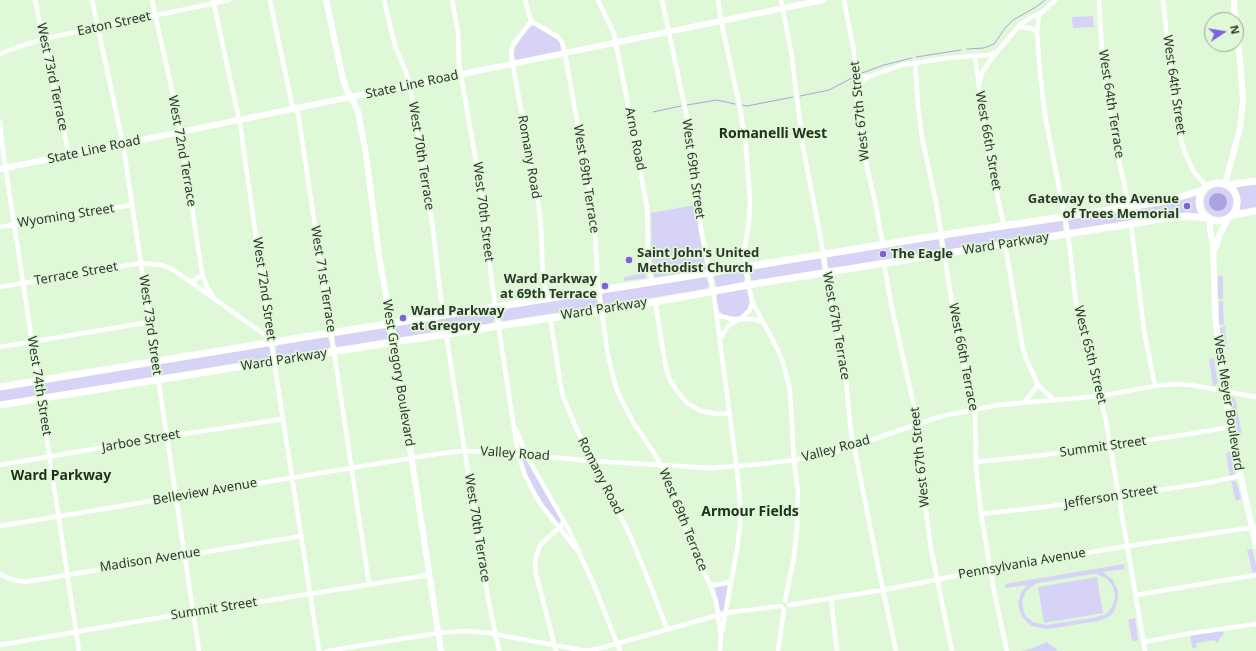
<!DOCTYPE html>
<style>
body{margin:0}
#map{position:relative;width:1256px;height:651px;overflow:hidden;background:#dff8d8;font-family:"Noto Sans",sans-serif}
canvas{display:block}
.north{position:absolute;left:1204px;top:12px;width:40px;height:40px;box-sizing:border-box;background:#dff8d8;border:1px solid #98ab93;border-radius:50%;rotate:78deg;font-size:11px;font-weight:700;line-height:16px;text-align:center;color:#2e372b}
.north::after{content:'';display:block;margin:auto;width:14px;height:18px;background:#7f61dc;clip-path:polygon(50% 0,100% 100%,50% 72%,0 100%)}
</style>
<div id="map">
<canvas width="1256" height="651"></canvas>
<div class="north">N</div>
</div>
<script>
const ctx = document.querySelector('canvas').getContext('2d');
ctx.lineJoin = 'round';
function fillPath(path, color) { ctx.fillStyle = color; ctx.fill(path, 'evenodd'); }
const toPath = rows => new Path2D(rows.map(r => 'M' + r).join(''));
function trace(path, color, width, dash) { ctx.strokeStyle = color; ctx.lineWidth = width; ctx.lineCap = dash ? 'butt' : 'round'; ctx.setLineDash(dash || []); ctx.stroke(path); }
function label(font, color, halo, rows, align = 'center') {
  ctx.font = font + ' "Noto Sans",sans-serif'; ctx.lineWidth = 3.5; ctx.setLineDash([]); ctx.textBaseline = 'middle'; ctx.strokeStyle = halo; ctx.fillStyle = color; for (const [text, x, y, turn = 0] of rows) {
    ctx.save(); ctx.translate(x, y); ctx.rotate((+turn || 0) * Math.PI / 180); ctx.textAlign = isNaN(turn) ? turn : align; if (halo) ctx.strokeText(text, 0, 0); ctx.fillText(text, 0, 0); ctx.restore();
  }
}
fillPath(toPath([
 [1093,16,1094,27,1073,28,1072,17],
 [534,26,557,39,560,41,561,50,560,52,518,61,516,60,514,55,515,47,530,27],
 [1256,184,1256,207,1241,210,1240,208,1241,200,1237,188,1238,186],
 '1204 202a15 15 0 1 1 30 0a15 15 0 1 1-30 0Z',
 [1196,195,1199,211,1199,213,1198,214,1178,213,1071,230,1069,229,1068,221,1071,219,1176,202],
 [696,205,698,229,706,269,705,270,655,278,653,277,652,270,651,213],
 [1062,221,1063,222,1063,231,947,250,946,248,944,240,946,238],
 [937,239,939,241,940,251,830,269,828,267,827,258,829,257],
 [819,258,821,260,822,270,752,281,751,278,750,272,751,270],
 [645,270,646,278,624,281,624,277,640,274,641,272],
 [741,271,744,273,745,280,744,282,718,287,716,286,714,277,717,275],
 [1218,276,1223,276,1223,299,1219,299,1218,297],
 [706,277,709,286,706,289,606,305,603,303,602,295,603,293],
 [746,289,748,291,749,302,747,311,741,316,734,317,724,315,720,312,718,308,716,297,717,294],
 [595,295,596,297,598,305,595,307,503,321,500,319,499,312,500,310,502,309],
 [1219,301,1223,301,1224,324,1220,325,1219,323],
 [493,311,495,320,491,323,403,337,399,337,396,334,395,327,397,326],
 [1225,326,1227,348,1223,348,1220,328],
 [385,328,386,329,388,338,386,339,338,347,335,345,334,338,335,336],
 [326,337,328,338,330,346,328,349,280,357,277,355,276,347,279,345],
 [268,346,270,347,271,356,268,358,163,375,161,374,160,364],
 [1213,358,1214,359,1218,383,1214,386,1213,386,1209,359],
 [152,365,154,374,152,377,45,395,43,394,42,383],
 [35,384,36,386,37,396,0,402,0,390],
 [1230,397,1235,398,1242,435,1237,436,1236,434],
 [1230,452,1235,472,1234,475,1230,477,1226,453],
 [523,458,526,459,560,517,561,520,559,523,557,522,544,505,530,483,521,459],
 [1231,481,1235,481,1237,484,1241,498,1239,500,1236,501],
 [1252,549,1256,564,1256,572,1253,574,1247,550],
 [1124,564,1125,569,1103,572,1113,580,1118,591,1118,598,1114,612,1110,616,1098,621,1048,629,1031,626,1022,617,1019,608,1018,603,1021,593,1027,585,1005,588,1005,584],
 [1092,574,1097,574,1107,579,1113,587,1115,597,1113,605,1107,613,1104,615,1092,618,1046,625,1033,622,1026,616,1024,612,1022,601,1026,591,1034,585,1038,583],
 [1097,577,1103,613,1044,623,1038,587],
 [725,585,727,587,724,609,721,611,720,610,715,589,717,587],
 [1135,618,1138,640,1133,642,1132,640,1128,620],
 [1222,631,1224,634,1220,638,1218,642,1216,643,1215,640,1196,643,1197,647,1193,648,1193,651,1190,635],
 [1047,642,1058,651,1022,651,1030,649]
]), '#d7d3f7');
fillPath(toPath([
 '1209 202a9 9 0 1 1 18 0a9 9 0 1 1-18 0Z'
]), '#aba2de');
trace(toPath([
 [967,49,984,48,994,44,1006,27,1013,20,1036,7,1045,0],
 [916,57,961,50],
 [862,73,884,65,912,58],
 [800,96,829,90,852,78],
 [687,105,717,100,735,104],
 [742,105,747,106,793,97],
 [653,112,681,106]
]), '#aba2de', 1);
trace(toPath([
 [35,0,69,155],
 [92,0,123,144,199,651],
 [152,0,180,127,202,273,207,287,215,300],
 [213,0,240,124,271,342,319,651],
 [270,0,292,105,298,113,369,584],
 [384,0,395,46,406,72,410,85,433,229,440,292,444,315],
 [452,0,458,32,459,64,482,196,492,284,518,454,525,475,534,493,541,505,577,550],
 [525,0,531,21,558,37,562,42,565,54,594,216,598,286,608,355,615,384,619,395,633,422,654,453,665,473,674,494,689,540,710,585,716,601,718,615,721,637,720,651],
 [598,0,614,34,628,104,647,207,648,254,652,282],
 [662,0,691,136,701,228,714,296,737,470,740,502,740,525,737,550,722,632],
 [718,0,721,21,740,108,746,147,750,201,749,221,745,246,745,258,748,285,753,303,778,350,783,363,790,390,794,460,798,493,797,528,794,557,785,601],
 [781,0,791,51,803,147,821,240,832,310,844,360,851,432,883,590,896,651],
 [844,0,854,52,858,114,862,141,868,172,875,201,883,245],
 [1099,0,1102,53,1106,89,1114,136,1129,207],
 [1163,0,1173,96,1176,117,1183,147,1189,162,1194,172,1207,187],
 [1042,12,1039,16,1037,32,1040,73,1045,115,1068,234,1075,295,1081,331,1100,396,1106,421,1145,651],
 [531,21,512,46,511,55,539,208,541,229,543,274,547,299],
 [1018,27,1030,28,1037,32],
 [0,54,15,48,43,39,229,0],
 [975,56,987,147,1004,226],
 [915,63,918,105,922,138,936,202,957,335,975,409,976,466,981,514,994,591,1007,651],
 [856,73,860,76,868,77],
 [979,83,983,71,991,59,1018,27,1025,21,1042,12,1056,0],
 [856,89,868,77,902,65,948,58,988,55,995,53],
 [0,122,3,151,79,651],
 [1131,224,1144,330,1155,386],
 [0,227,132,205],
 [1005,244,1022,344,1025,356,1038,385,1024,403],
 [884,263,891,304,915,411,927,519,931,549,952,651],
 [191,282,203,275],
 [0,287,141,263,161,265,170,268,178,273,265,335,270,341],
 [655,302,666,368,670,380,677,391,687,403,701,411,717,414,730,413],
 [717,315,731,319,740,319,749,311,753,303],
 [550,317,562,393,567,406,578,432,630,535,646,574,667,629],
 [446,334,489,603,499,651],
 [721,337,728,326,740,319,752,319,762,322],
 [0,347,150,322],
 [1038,385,1054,400],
 [516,429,526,454,534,469,569,530,596,590,620,651],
 [976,462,1044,455,1183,435,1230,427],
 [0,465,170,436,283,419],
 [981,514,1052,506,1207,483,1240,476],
 [0,526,436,454,464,451,498,452,592,461,711,468,762,464,794,460,838,451,942,416,998,405,1100,396,1155,386,1177,384,1191,385,1256,397],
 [0,574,10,579,25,582,302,536],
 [710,585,722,584,731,581],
 [1136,595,1256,575],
 [831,599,837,651],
 [789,605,883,590,990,569,1128,546,1256,527],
 [1144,642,1186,634,1256,624],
 [0,645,139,621,429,575],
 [327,651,438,633,467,631,489,633,586,651],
 [556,651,536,574,535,561,540,545,562,525,564,521],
 [585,651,601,648,726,613,781,606],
 [778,651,784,609]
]), '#fff', 4.5);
trace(toPath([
 [326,0,343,79,347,91,355,104,358,112,366,154,379,256,391,323,441,651],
 [1234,0,1235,20],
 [0,169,823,0],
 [1225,184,1240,128,1243,102,1241,70,1236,28],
 [1210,219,1210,230,1213,244,1215,313,1221,369,1230,427,1256,546],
 [1215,249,1220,234,1228,219]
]), '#fff', 6);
trace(toPath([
 '1199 202a19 19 0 1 1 38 0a19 19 0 1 1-38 0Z',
 [1227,185,1256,181],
 [1233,215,1256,211],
 [0,387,267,343,652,282,942,235,1129,207,1166,201,1203,190],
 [0,405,401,341,655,302,748,285,1161,219,1187,216,1208,218]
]), '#fff', 7);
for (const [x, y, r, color] of [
 [1187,206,4,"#7f61dc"],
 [883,254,4,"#7f61dc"],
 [629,260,4,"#7f61dc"],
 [605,286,4,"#7f61dc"],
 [403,318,4,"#7f61dc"]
]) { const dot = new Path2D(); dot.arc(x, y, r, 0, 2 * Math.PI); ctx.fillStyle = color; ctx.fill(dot); trace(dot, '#dff8d8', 1.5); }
label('13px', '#2e372b', '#dff8d8', [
 ["Eaton Street",114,24,-12],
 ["West 73rd Terrace",52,77,78],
 ["State Line Road",412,85,-12],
 ["West 64th Street",1174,85,82],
 ["West 64th Terrace",1111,104,81],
 ["West 67th Street",860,111,-96],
 ["Arno Road",635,139,79],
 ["West 66th Street",988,141,80],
 ["State Line Road",94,150,-12],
 ["West 72nd Terrace",182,151,80],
 ["West 70th Terrace",421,156,81],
 ["Romany Road",529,157,80],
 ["West 69th Street",693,169,82],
 ["West 69th Terrace",586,179,81],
 ["West 70th Street",483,212,83],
 ["Wyoming Street",66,216,-9],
 ["Ward Parkway",1006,244,-9],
 ["Terrace Street",76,274,-10],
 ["West 71st Terrace",323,279,81],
 ["West 72nd Street",264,289,82],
 ["Ward Parkway",604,309,-9],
 ["West 73rd Street",150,325,82],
 ["West 67th Terrace",836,326,80],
 ["West 65th Street",1090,355,76],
 ["West 66th Terrace",963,357,79],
 ["Ward Parkway",284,360,-9],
 ["West Gregory Boulevard",398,373,81],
 ["West 74th Street",39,386,81],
 ["West Meyer Boulevard",1228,403,81],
 ["Jarboe Street",141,441,-10],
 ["Summit Street",1103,447,-8],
 ["Valley Road",836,449,-15],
 ["Valley Road",515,454,4],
 ["West 67th Street",920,457,-96],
 ["Romany Road",600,476,63],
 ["Belleview Avenue",205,492,-10],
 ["Jefferson Street",1111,497,-9],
 ["West 69th Terrace",683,520,68],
 ["West 70th Terrace",477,528,81],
 ["Madison Avenue",150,560,-9],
 ["Pennsylvania Avenue",1022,564,-10],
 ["Summit Street",214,609,-9]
]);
label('bold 13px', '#2e372b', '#dff8d8', [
 ["Gateway to the Avenue",1179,199,"right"],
 ["of Trees Memorial",1179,214,"right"],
 ["Saint John's United",637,253],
 ["Methodist Church",637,268],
 ["The Eagle",891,254],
 ["Ward Parkway",597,279,"right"],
 ["at 69th Terrace",597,294,"right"],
 ["Ward Parkway",411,311],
 ["at Gregory",411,326]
], 'left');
label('bold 14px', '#1e3119', '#dff8d8', [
 ["Romanelli West",773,134],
 ["Ward Parkway",61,476],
 ["Armour Fields",750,512]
]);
</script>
